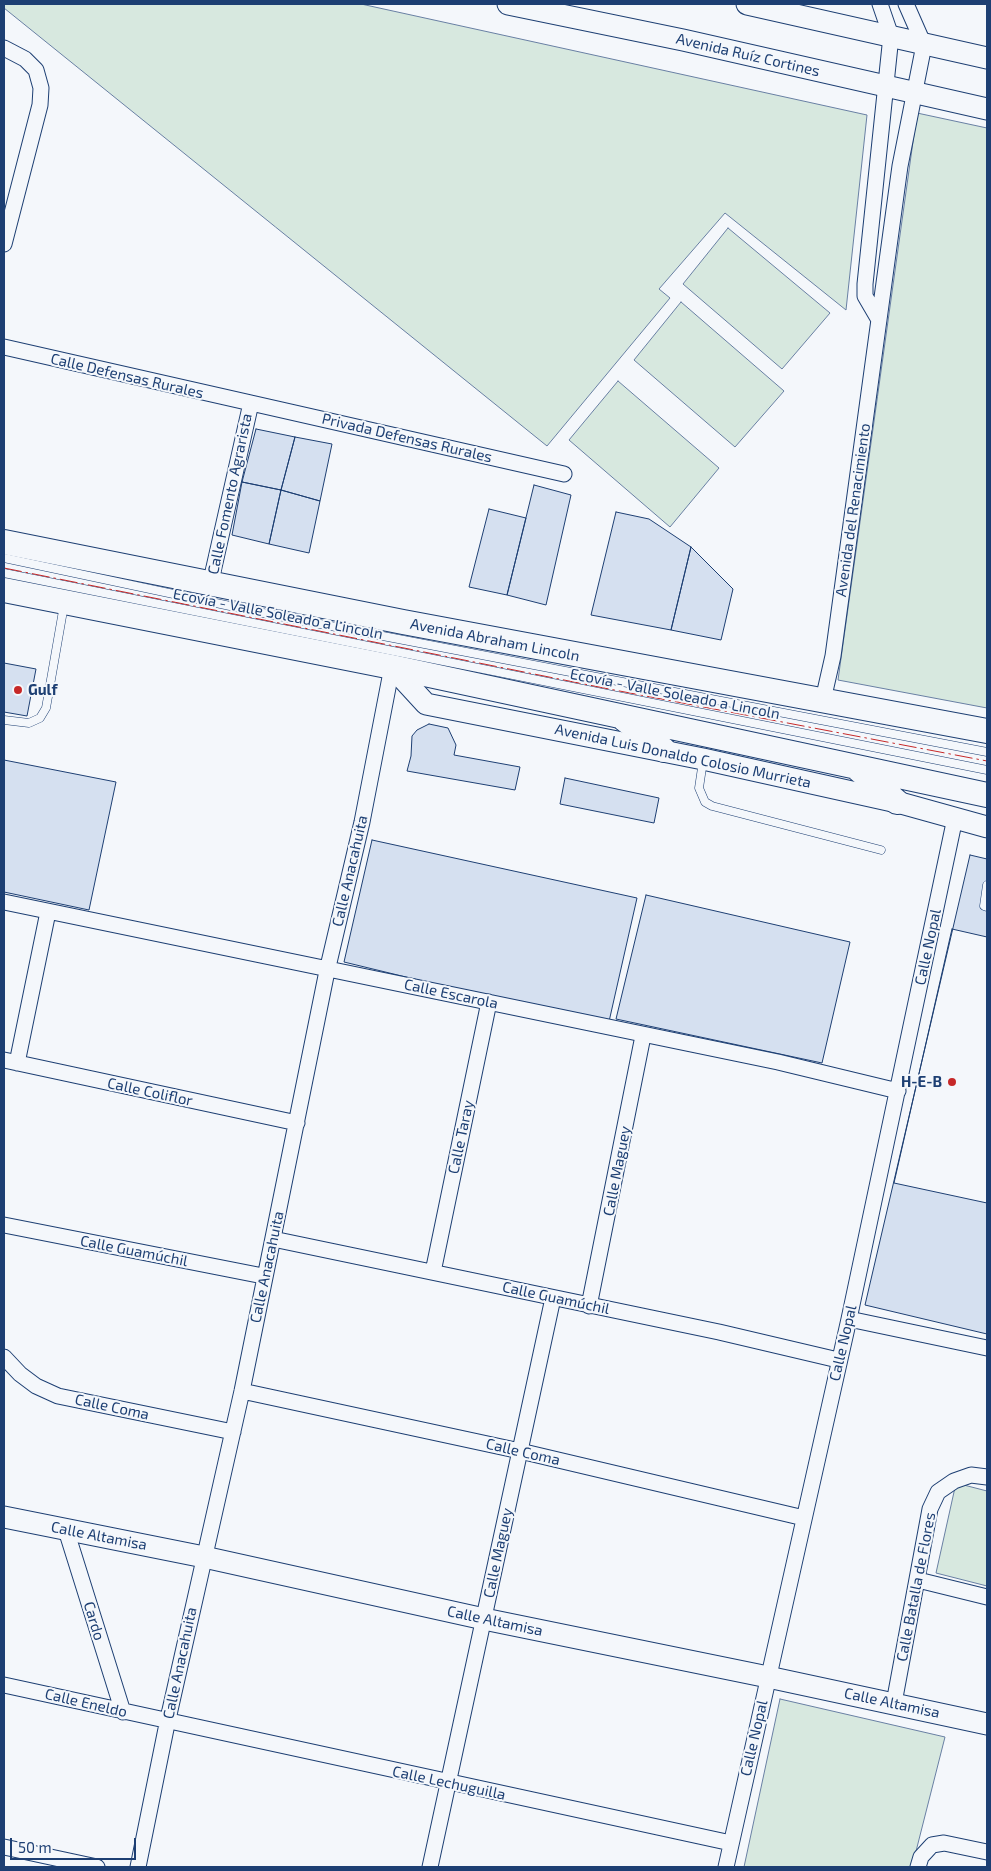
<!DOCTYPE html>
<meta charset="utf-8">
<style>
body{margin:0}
#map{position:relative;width:991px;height:1871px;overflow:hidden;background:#f4f7fb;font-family:"Exo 2",sans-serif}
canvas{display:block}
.frame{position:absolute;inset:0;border:5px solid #1d3f73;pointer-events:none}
.scale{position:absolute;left:10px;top:1838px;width:126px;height:22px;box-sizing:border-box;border:2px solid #1d3f73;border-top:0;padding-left:6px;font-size:15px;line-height:18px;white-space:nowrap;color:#1d3f73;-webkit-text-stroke:4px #f4f7fb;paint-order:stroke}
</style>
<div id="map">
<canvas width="991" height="1871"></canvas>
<div class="frame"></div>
<div class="scale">50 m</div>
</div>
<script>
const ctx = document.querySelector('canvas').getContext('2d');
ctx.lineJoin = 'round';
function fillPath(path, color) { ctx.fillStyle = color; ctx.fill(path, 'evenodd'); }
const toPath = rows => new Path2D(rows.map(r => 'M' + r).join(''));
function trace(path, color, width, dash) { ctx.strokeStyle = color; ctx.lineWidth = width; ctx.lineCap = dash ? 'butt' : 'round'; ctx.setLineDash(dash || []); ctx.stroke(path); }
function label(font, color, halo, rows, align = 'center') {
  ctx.font = font + ' "Exo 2",sans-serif'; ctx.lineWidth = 4; ctx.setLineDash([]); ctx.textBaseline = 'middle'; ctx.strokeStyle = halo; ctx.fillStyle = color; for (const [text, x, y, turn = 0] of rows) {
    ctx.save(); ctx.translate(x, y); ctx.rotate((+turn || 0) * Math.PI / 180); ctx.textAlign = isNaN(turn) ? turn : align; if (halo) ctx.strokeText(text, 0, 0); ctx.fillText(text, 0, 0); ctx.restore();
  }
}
const green = toPath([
 [4,4,361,4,867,115,846,310,725,213,659,289,670,298,547,446,4,8,4,4],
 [917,113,987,128,987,708,838,680,917,113],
 [728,228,830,313,782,369,683,284,728,228],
 [681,302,784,391,735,447,634,360,681,302],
 [618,381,719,468,670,527,569,440,618,381],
 [956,1483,987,1491,987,1586,936,1573,956,1483],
 [780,1699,945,1737,912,1867,744,1867,780,1699]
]);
fillPath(green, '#d7e8df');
trace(green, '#687fa3', 1);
const building = toPath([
 [256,429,295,437,281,490,242,482,256,429],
 [295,437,332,444,320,501,281,490,295,437],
 [242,482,281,490,269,544,232,535,242,482],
 [534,485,571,495,546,605,507,595,534,485],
 [281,490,320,501,309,553,269,544,281,490],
 [489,509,526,518,507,595,469,587,489,509],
 [616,512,649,519,691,547,671,630,591,615,616,512],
 [691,547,733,589,721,640,671,630,691,547],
 [4,663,36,669,27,716,4,712,4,663],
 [429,724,448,728,456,745,454,755,520,767,515,790,407,771,411,756,412,736,417,730,429,724],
 [4,760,116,782,89,910,4,892,4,760],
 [565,778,659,798,654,823,560,804,565,778],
 [372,840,637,898,608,1026,344,962,372,840],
 [970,855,987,859,987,1334,865,1305,970,855],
 [646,895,850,942,822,1063,616,1019,646,895],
 [952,929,987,937,987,1203,894,1183,952,929]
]);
fillPath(building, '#d5e0f0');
trace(building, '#1d3f73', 1);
const lane = toPath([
 [4,558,263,613,987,752],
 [4,573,987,770],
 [4,720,29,723,40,718,46,708,64,605],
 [703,761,699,788,705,802,712,806,881,850],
 [987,885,984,906,987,907]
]);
const street = toPath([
 [4,48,25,59,36,70,41,88,40,105,4,244],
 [879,320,865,296,865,284,891,36,880,4],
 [4,347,564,474],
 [210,585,251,403],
 [823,700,833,656,900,166,924,45,906,4],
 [4,902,778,1062,898,1091],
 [4,1060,297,1123],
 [17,1063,48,912],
 [4,1225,263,1276],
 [273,1239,719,1332,838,1360],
 [433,1272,489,1002],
 [589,1306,643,1036],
 [849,1319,987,1348],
 [4,1357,20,1374,36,1386,58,1396,233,1432],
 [242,1391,520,1451,804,1518],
 [66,1530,123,1712],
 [918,1580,987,1597],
 [4,1685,731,1843],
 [894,1703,930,1509,938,1492,954,1481,971,1475,987,1477],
 [4,1847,97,1867],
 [138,1867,168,1719,242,1391,327,971,362,822,392,667],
 [430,1867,553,1298],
 [726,1867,849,1319,955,818],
 [918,1867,921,1857,932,1845,944,1843,987,1852]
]);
const secondary = toPath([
 [508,4,683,40,987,109],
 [747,4,987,58],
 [392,667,426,704,703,759,897,802,987,827],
 [4,1517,204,1557,484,1619,768,1677,987,1724]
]);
const primary = toPath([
 [4,542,403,622,987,731],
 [4,590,392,667,987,795],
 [624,719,664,750],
 [858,769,897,802]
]);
trace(lane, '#1d3f73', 9);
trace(street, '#1d3f73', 17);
trace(secondary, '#1d3f73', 23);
trace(primary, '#1d3f73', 26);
trace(lane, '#f4f7fb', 8);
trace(street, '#f4f7fb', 15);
trace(secondary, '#f4f7fb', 21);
trace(primary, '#f4f7fb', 24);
trace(toPath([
 [4,568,609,689,987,761]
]), '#c62828', 1, [18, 4, 2.5, 4]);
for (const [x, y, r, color] of [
 [18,690,5,"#c62828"],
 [952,1082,5,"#c62828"]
]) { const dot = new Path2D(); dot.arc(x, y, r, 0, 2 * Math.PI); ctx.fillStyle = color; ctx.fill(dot); trace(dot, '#f4f7fb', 2); }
label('15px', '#1d3f73', '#f4f7fb', [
 ["Avenida Ruíz Cortines",748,55,13],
 ["Calle Defensas Rurales",127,376,13],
 ["Privada Defensas Rurales",407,438,13],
 ["Calle Fomento Agrarista",230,494,-78],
 ["Avenida del Renacimiento",853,510,-82],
 ["Ecovía - Valle Soleado a Lincoln",278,614,11],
 ["Avenida Abraham Lincoln",495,640,11],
 ["Ecovía - Valle Soleado a Lincoln",675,694,11],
 ["Avenida Luis Donaldo Colosio Murrieta",683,756,12],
 ["Calle Anacahuita",350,871,-77],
 ["Calle Nopal",928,947,-78],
 ["Calle Escarola",451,994,12],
 ["Calle Coliflor",150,1092,12],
 ["Calle Taray",461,1137,-78],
 ["Calle Maguey",617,1171,-79],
 ["Calle Guamúchil",134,1251,11],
 ["Calle Anacahuita",267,1267,-78],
 ["Calle Guamúchil",556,1298,12],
 ["Calle Nopal",843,1343,-77],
 ["Calle Coma",112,1407,12],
 ["Calle Coma",523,1452,13],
 ["Calle Altamisa",99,1536,11],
 ["Calle Maguey",498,1553,-78],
 ["Calle Batalla de Flores",916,1587,-79],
 ["Cardo",94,1621,73],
 ["Calle Altamisa",495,1621,12],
 ["Calle Anacahuita",180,1663,-78],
 ["Calle Eneldo",86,1703,13],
 ["Calle Altamisa",892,1703,12],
 ["Calle Nopal",754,1738,-77],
 ["Calle Lechuguilla",449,1783,12]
]);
label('bold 15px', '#1d3f73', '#f4f7fb', [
 ["Gulf",28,690],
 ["H-E-B",942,1082,"right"]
], 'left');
</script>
